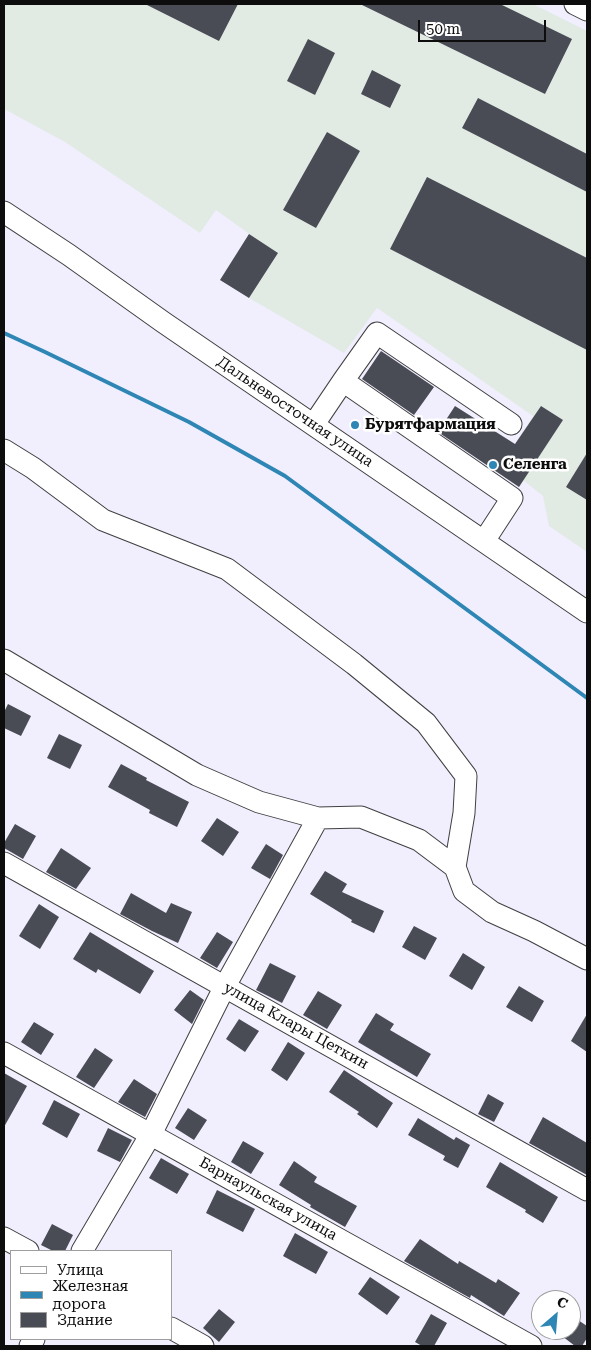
<!DOCTYPE html>
<meta charset="utf-8">
<style>
body{margin:0}
#map{position:relative;width:591px;height:1350px;overflow:hidden;background:#f1eefe;font-family:"Roboto Serif",serif}
canvas{display:block}
.frame{position:absolute;inset:0;border:5px solid #0d0d0d;pointer-events:none}
.legend{position:absolute;left:10px;top:1250px;width:162px;height:90px;box-sizing:border-box;background:#fff;border:1px solid #9e9e9e;margin:0;padding:6px 9px;list-style:none;font-size:15px;color:#0d0d0d}
.legend li{display:flex;align-items:center;gap:10px;height:25px}
.legend b{width:25px;border:1px solid #9e9e9e}
.north{position:absolute;left:531px;top:1290px;width:50px;height:50px;box-sizing:border-box;background:#fff;border:1px solid #9e9e9e;border-radius:50%;rotate:27deg;font-size:14px;font-weight:700;line-height:20px;text-align:center;color:#0d0d0d}
.north::after{content:'';display:block;margin:auto;width:18px;height:22px;background:#2e86b4;clip-path:polygon(50% 0,100% 100%,50% 72%,0 100%)}
.scale{position:absolute;left:418px;top:20px;width:128px;height:22px;box-sizing:border-box;border:2px solid #0d0d0d;border-top:0;padding-left:6px;font-size:15px;line-height:18px;white-space:nowrap;color:#0d0d0d;-webkit-text-stroke:4px #fff;paint-order:stroke}
</style>
<div id="map">
<canvas width="591" height="1350"></canvas>
<div class="frame"></div>
<ul class="legend">
<li><b style="height:6px;background:#fff"></b>Улица</li>
<li><b style="height:6px;background:#2e86b4"></b>Железная дорога</li>
<li><b style="height:14px;background:#4a4c55"></b>Здание</li>
</ul>
<div class="north">С</div>
<div class="scale">50 m</div>
</div>
<script>
const ctx = document.querySelector('canvas').getContext('2d');
ctx.lineJoin = 'round';
function fillPath(path, color) { ctx.fillStyle = color; ctx.fill(path, 'evenodd'); }
const toPath = rows => new Path2D(rows.map(r => 'M' + r).join(''));
function trace(path, color, width, dash) { ctx.strokeStyle = color; ctx.lineWidth = width; ctx.lineCap = dash ? 'butt' : 'round'; ctx.setLineDash(dash || []); ctx.stroke(path); }
function label(font, color, halo, rows, align = 'center') {
  ctx.font = font + ' "Roboto Serif",serif'; ctx.lineWidth = 5; ctx.setLineDash([]); ctx.textBaseline = 'middle'; ctx.strokeStyle = halo; ctx.fillStyle = color; for (const [text, x, y, turn = 0] of rows) {
    ctx.save(); ctx.translate(x, y); ctx.rotate((+turn || 0) * Math.PI / 180); ctx.textAlign = isNaN(turn) ? turn : align; if (halo) ctx.strokeText(text, 0, 0); ctx.fillText(text, 0, 0); ctx.restore();
  }
}
fillPath(toPath([
 [4,4,533,4,587,31,587,552,549,526,543,496,523,480,515,444,533,416,377,308,344,353,249,298,220,280,249,234,248,233,216,210,200,233,65,142,4,109]
]), '#e1ebe4');
fillPath(toPath([
 [145,4,238,4,219,41],
 [360,4,500,4,572,39,545,94],
 [308,39,335,53,315,95,287,81],
 [372,70,401,85,390,108,361,94],
 [478,98,587,154,587,192,462,128],
 [327,132,360,151,316,228,283,210],
 [427,177,587,258,587,350,390,249],
 [249,234,278,253,249,298,220,280],
 [381,351,434,387,414,415,362,379],
 [455,406,515,444,541,406,563,420,519,487,438,432],
 [587,453,587,500,566,487],
 [8,704,31,716,21,736,4,728,4,712],
 [59,734,82,745,70,769,47,758],
 [121,764,147,778,146,780,189,802,177,827,149,813,150,810,108,787],
 [217,818,239,832,223,856,201,841],
 [15,824,36,836,23,859,4,848,4,843],
 [266,844,283,855,270,879,251,868],
 [61,848,91,868,76,889,46,872],
 [325,871,347,884,342,892,384,911,374,933,351,922,352,920,310,894],
 [131,893,166,913,171,903,192,912,178,943,152,931,120,914],
 [39,904,59,917,40,949,19,936],
 [414,926,437,938,425,960,402,947],
 [90,932,154,971,140,994,98,969,96,973,73,959],
 [217,932,233,942,217,968,200,958],
 [463,953,485,967,472,990,449,976],
 [270,963,296,976,282,1003,256,990],
 [519,986,544,1001,532,1022,506,1007],
 [190,990,204,1000,192,1024,174,1010],
 [318,991,342,1005,327,1029,303,1015],
 [376,1013,394,1024,390,1030,431,1054,417,1077,358,1042],
 [587,1014,587,1052,571,1041],
 [239,1019,259,1031,245,1052,226,1039],
 [34,1022,54,1034,41,1055,21,1042],
 [288,1042,305,1053,287,1081,271,1070],
 [95,1048,113,1060,94,1088,76,1077],
 [344,1070,393,1103,377,1128,357,1114,359,1112,329,1092],
 [4,1073,27,1086,4,1127],
 [134,1079,157,1094,145,1117,118,1102],
 [488,1094,504,1103,494,1122,478,1114],
 [54,1100,80,1114,67,1138,42,1124],
 [188,1108,207,1120,194,1140,175,1128],
 [543,1117,587,1143,587,1175,529,1143],
 [418,1118,454,1140,456,1137,470,1145,458,1168,443,1160,445,1156,408,1135],
 [108,1128,132,1140,120,1162,97,1151],
 [243,1141,264,1153,251,1174,231,1162],
 [161,1158,189,1174,177,1194,149,1178],
 [294,1161,317,1177,314,1182,357,1206,345,1227,310,1207,311,1205,279,1185],
 [500,1162,558,1197,543,1223,525,1212,526,1210,486,1187],
 [217,1190,255,1209,243,1232,206,1213],
 [52,1224,73,1235,65,1251,53,1251,41,1245],
 [295,1233,328,1252,316,1274,283,1256],
 [420,1239,458,1264,459,1261,496,1283,498,1279,520,1293,504,1316,471,1295,470,1298,404,1261],
 [370,1277,400,1297,387,1315,358,1294],
 [219,1309,235,1322,219,1342,203,1328],
 [431,1314,447,1323,434,1346,422,1346,415,1342],
 [575,1318,587,1326,587,1338,582,1346,575,1346,562,1336,567,1330,571,1330,571,1324]
]), '#4a4c55');
const minor = toPath([
 [575,4,587,10],
 [4,212,69,255,163,322,587,612],
 [314,424,343,381],
 [4,450,33,468,103,520,227,569,354,664,426,723,466,776,464,813,455,867,464,891,492,912,534,931,587,959],
 [484,541,512,498,343,381,377,333,511,424],
 [4,660,197,775,259,802,318,818,361,817,419,840,455,867],
 [4,863,587,1190],
 [4,1053,531,1346],
 [4,1238,28,1251],
 [82,1251,151,1134,225,986,318,818],
 [171,1328,203,1346],
 [30,1346,34,1339]
]);
trace(minor, '#404040', 23);
trace(minor, '#fff', 21);
trace(toPath([
 [4,333,45,352,189,422,285,476,587,698]
]), '#2e86b4', 4);
for (const [x, y, r, color] of [
 [355,425,5,"#2e86b4"],
 [493,465,5,"#2e86b4"]
]) { const dot = new Path2D(); dot.arc(x, y, r, 0, 2 * Math.PI); ctx.fillStyle = color; ctx.fill(dot); trace(dot, '#fff', 2); }
label('15px', '#0d0d0d', '#fff', [
 ["Дальневосточная улица",295,412,34],
 ["улица Клары Цеткин",296,1026,29],
 ["Барнаульская улица",268,1199,29]
]);
label('bold 15px', '#0d0d0d', '#fff', [
 ["Бурятфармация",365,425],
 ["Селенга",503,465]
], 'left');
</script>
